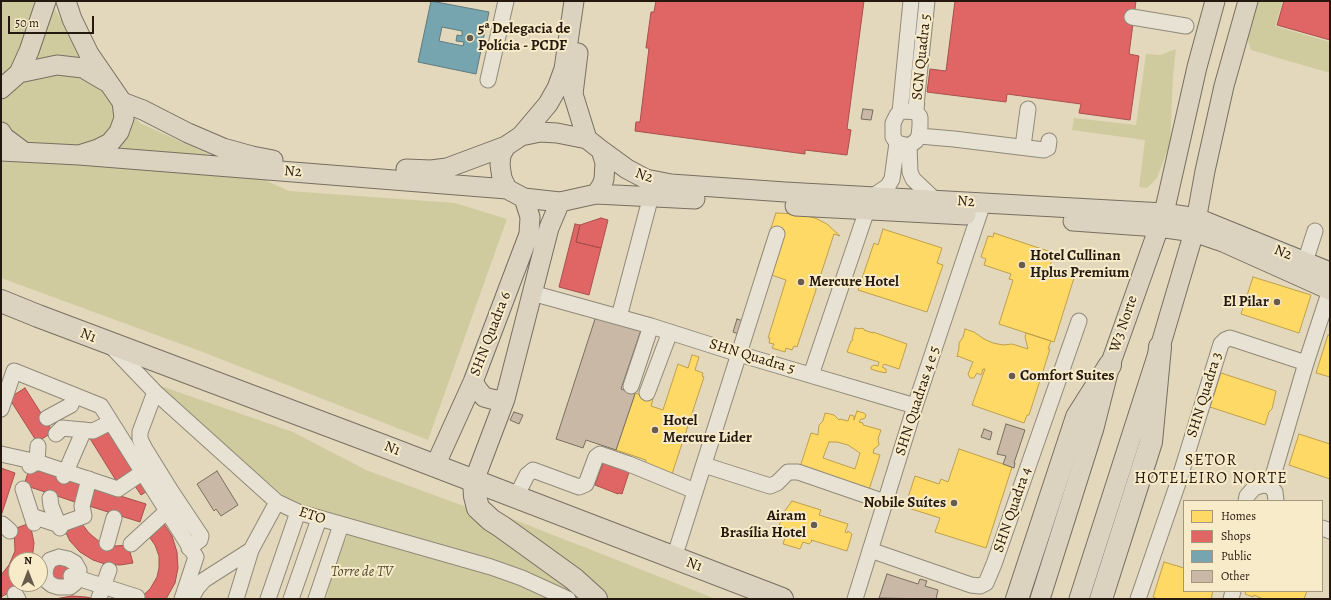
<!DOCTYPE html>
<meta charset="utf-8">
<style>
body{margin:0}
#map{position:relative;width:1331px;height:600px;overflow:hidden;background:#e3d8bc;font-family:Alegreya,serif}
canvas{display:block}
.frame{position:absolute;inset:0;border:2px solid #25180e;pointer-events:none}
.legend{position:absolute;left:1183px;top:500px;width:140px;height:92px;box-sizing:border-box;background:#f7ebc9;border:1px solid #a3977e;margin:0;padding:5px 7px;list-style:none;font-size:12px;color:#25180e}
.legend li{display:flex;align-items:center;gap:8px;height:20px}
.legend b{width:20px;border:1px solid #a3977e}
.north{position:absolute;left:8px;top:552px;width:40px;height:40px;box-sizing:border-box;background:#f7ebc9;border:1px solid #a3977e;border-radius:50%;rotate:0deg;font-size:11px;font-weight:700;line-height:16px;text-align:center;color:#25180e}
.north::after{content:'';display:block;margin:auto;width:14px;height:18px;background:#685b4b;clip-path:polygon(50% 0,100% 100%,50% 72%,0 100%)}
.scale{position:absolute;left:8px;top:16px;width:86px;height:18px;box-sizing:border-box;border:2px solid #25180e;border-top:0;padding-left:5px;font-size:12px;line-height:14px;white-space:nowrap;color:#25180e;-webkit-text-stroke:3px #f7ebc9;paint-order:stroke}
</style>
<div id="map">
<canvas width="1331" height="600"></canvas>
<div class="frame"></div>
<ul class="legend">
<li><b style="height:11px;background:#ffd966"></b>Homes</li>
<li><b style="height:11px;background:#e06666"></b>Shops</li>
<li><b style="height:11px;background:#76a5af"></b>Public</li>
<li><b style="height:11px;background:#cab8a6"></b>Other</li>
</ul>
<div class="north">N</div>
<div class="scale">50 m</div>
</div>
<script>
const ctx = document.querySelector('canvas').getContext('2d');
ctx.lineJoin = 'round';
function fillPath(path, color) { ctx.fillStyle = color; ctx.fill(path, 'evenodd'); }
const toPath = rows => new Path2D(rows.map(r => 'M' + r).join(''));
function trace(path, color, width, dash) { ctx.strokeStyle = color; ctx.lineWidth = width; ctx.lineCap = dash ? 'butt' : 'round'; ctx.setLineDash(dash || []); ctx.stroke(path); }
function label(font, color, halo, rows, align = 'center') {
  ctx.font = font + ' Alegreya,serif'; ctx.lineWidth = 4; ctx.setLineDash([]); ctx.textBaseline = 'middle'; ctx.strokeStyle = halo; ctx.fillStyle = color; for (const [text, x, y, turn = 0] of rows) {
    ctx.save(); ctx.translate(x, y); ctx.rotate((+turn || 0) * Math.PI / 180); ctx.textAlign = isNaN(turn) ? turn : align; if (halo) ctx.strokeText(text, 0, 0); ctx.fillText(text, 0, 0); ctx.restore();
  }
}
fillPath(toPath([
 [1,1,50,1,91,70,140,123,289,191,455,203,507,219,428,440,200,351,1,278],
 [1253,1,1283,1,1275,26,1330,42,1330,73,1251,50,1245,30],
 [1176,49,1173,76,1170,143,1157,178,1147,188,1139,187,1145,140,1072,130,1074,118,1136,125,1146,54,1160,55],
 [158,385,293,432,366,470,499,519,482,507,716,599,326,599,342,539,346,540,351,520,291,502,170,400]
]), '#cfcb9f');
const homes = toPath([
 [776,213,798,214,815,218,827,224,840,236,834,234,820,277,817,276,814,287,816,288,816,290,797,347,794,346,792,350,786,348,785,352,772,348,774,344,769,343,770,338,768,338,786,280,757,270,776,213],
 [883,229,942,248,937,263,943,265,927,312,858,290,874,243,878,245,883,229],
 [994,233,1054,253,1049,269,1074,278,1054,342,999,324,1013,280,1009,279,1011,274,984,265,986,259,981,257,988,236,993,237,994,233],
 [1253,277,1311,295,1299,333,1241,314,1253,277],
 [855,328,860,329,861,328,864,329,864,330,873,333,873,332,907,344,899,369,884,364,882,367,886,369,886,373,877,371,871,369,871,367,874,365,878,366,879,362,847,352,851,341,852,341,853,339,852,339,855,328],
 [965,329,974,332,984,339,993,343,1003,345,1012,344,1028,349,1025,337,1026,333,1051,341,1048,349,1050,349,1029,415,1027,415,1024,423,972,405,985,369,983,369,981,375,977,373,974,378,970,378,968,374,973,362,958,356,957,357,959,348,959,343,963,337,965,329],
 [1328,335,1330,336,1330,377,1316,373,1328,335],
 [692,355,699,357,695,370,703,373,702,376,704,377,672,474,645,465,646,460,616,450,635,393,653,399,651,406,663,410,678,364,688,368,692,355],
 [1221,373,1276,391,1272,409,1269,412,1265,425,1210,407,1221,373],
 [857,411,864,413,866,415,865,418,863,419,861,419,859,422,863,423,863,425,881,430,878,439,879,445,874,449,873,453,880,455,868,493,799,470,811,433,818,435,819,425,823,421,825,413,834,415,839,420,840,419,848,421,850,415,854,416,854,420,857,411],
 [829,442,837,442,848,445,860,453,855,469,823,458,829,442],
 [1299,434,1330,444,1330,479,1289,465,1299,434],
 [959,449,1012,467,986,548,935,532,940,518,905,507,915,476,939,484,941,479,948,482,959,449],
 [792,501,821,510,819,515,848,524,845,532,847,533,848,531,852,534,847,551,811,540,812,541,809,544,803,542,800,549,783,544,788,529,779,526,784,512,792,501],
 [1164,562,1184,568,1184,591,1213,591,1211,599,1158,599,1153,597,1164,562],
 [1246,591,1307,591,1304,599,1263,599,1254,595,1253,597,1245,594,1246,591]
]);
fillPath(homes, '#ffd966');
trace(homes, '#be9f4c', 1);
const shops = toPath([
 [656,1,864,1,847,129,851,130,847,155,805,150,805,154,635,131,636,122,640,122,649,48,646,48,651,12,654,12,656,1],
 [955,1,1136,1,1129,54,1139,56,1130,120,1079,113,1081,104,1007,94,1006,102,927,92,930,69,946,71,955,1],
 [1284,1,1330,1,1330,40,1277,25,1284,1],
 [601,218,608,220,601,248,576,242,580,225,601,218],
 [575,224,580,225,576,242,601,248,589,295,559,287,575,224],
 [25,388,53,432,37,442,9,398,25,388],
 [105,427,133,472,117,482,89,437,105,427],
 [604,460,630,469,622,494,619,493,618,494,595,485,604,460],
 [30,467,81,483,75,502,24,485,30,467],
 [1,468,15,473,1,516,1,468],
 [141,478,149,490,141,495,133,483,141,478],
 [95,488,146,504,140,522,89,506,95,488],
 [30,523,34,543,32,560,16,560,16,584,19,584,10,592,1,597,1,575,9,565,15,551,14,529,30,523],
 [82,524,89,533,101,543,116,546,128,545,133,563,120,565,105,564,93,560,80,552,70,541,63,527,82,524],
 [164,524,172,536,177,552,178,568,175,583,166,599,139,599,150,589,157,577,159,568,159,556,155,545,150,538,164,524],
 [55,558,73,564,67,583,49,577,55,558],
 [72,596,86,597,95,599,55,599,72,596]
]);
fillPath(shops, '#e06666');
trace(shops, '#a84f4c', 1);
const public = toPath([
 [431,1,489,12,476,74,418,62,431,1],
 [442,27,462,31,462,36,457,35,456,41,464,42,463,46,439,41,442,27]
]);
fillPath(public, '#76a5af');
trace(public, '#5e7b7f', 1);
const building = toPath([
 [863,109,873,110,871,120,861,119,863,109],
 [596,316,641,330,621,389,635,394,616,450,586,440,583,448,556,439,596,316],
 [737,319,749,323,744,336,733,332,737,319],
 [514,412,523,415,519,424,510,420,514,412],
 [1006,424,1025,430,1014,463,1015,463,1014,468,1003,464,1006,456,997,454,1006,424],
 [984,429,992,432,990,440,981,437,984,429],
 [217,471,238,505,221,516,216,509,214,511,197,484,217,471],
 [887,574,918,584,920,579,927,581,925,586,938,590,936,599,879,598,887,574]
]);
fillPath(building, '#cab8a6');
trace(building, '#776f60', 1);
const minor = toPath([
 [1132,17,1186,26],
 [488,80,506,1],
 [905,111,916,112,920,117,920,126,919,136,916,141,909,146,897,143,893,137,893,123,897,115,900,112,905,111],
 [900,112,911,1],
 [916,112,917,95,927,1],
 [919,136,954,139,1044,150,1048,148,1049,141],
 [1024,139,1028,109],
 [909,146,910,172,913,179,935,200],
 [873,196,888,186,892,179,897,143],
 [1305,262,1315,231],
 [532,293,651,326],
 [619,317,651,196],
 [111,346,155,392,277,502,298,512,491,567,522,578,568,599],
 [811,375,867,210],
 [631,386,651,326,739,354,915,406],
 [155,392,140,432,140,439,145,449,171,491,201,536,200,540,189,548],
 [647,393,670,332],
 [1,409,14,371,101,406,196,557,182,599],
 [47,418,71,405,74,395],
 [56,434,62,428,93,431,111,422],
 [1,454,37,462,118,489,143,472],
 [704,465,770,486,777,483,788,472,798,472,885,502],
 [30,466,37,462,38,446],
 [64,476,84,430],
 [1270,486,1306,363,1330,290],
 [23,489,34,523],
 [516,497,527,475,533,470,579,487,586,484,596,457,600,454,629,464,695,491],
 [50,498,51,506,60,528],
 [1246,501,1247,496,1254,488,1263,485,1270,486,1275,492,1276,501],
 [32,516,59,525,84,516,82,506,89,479],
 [2,524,10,531],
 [1322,528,1330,531],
 [107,543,114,518],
 [131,544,167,511],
 [870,550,971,585,980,586,986,583,994,564,1079,321],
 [59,557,68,559,75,563,79,570,78,578,75,583,70,587,58,587,52,585,47,581,45,574,46,567,50,560,59,557],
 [674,558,777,234],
 [71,576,137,597],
 [15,594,18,599],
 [99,598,109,570],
 [191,599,197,588,204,580,251,550],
 [236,599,251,550,277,502],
 [268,599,298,512],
 [291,599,319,519],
 [316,599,341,525],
 [855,599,915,406,983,203],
 [1138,599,1178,483,1221,344,1225,340,1230,338,1306,363],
 [1231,599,1233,591]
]);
const major = toPath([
 [578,53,573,94,587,139],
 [19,73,29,51,46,1],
 [1,89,19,73,57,65,83,68,105,81],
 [122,102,143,110,188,133,223,148,252,156,273,160],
 [1,132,4,137,24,152],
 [521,136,548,104,557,88,564,69,574,1],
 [601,150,627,169,646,179,671,184,785,192,1164,213,1197,218,1330,272],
 [1,151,79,155,98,149,110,143,119,132,124,118,122,102,89,54,72,19,66,1],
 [79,155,507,189,524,198,560,202,596,194,602,185,604,179,605,163,601,150,587,139,557,133,540,132,521,136,506,146,501,155,500,165,502,178,507,189],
 [406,169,431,170,447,168,506,146],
 [596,194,695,199],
 [795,206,966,215],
 [1073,221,1158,227,1194,232,1223,242,1330,290],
 [473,382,479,391,484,397,495,400,505,399],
 [435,466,473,382,529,234,530,217,524,198],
 [474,481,505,399,549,228,560,202],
 [1040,599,1094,428,1110,365,1164,213,1197,67,1215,1],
 [1079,599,1160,347,1194,232,1205,171,1224,86,1248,1]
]);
const highway = toPath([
 [1,301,38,316,386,447,782,599],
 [474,481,475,496,478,508,491,520,502,527,574,579,596,599],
 [1017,599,1077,417,1110,365],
 [1101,599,1151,442,1160,347]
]);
trace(minor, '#908978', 17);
trace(major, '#776f60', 21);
trace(highway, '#776f60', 24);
trace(minor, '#e7e2d4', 15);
trace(major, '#dbd3bf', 19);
trace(highway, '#dbd3bf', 22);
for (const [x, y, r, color] of [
 [470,38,4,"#685b4b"],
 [1022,265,4,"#685b4b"],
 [801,282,4,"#685b4b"],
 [1277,302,4,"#685b4b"],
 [1012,376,4,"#685b4b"],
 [655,430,4,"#685b4b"],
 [954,503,4,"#685b4b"],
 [814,525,4,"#685b4b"]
]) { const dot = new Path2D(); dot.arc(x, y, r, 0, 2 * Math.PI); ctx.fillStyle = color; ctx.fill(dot); trace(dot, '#f7ebc9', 1.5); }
label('bold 15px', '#25180e', '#f7ebc9', [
 ["5ª Delegacia de",478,29],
 ["Polícia - PCDF",478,46],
 ["Hotel Cullinan",1030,256],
 ["Hplus Premium",1030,273],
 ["Mercure Hotel",809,282],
 ["El Pilar",1269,302,"right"],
 ["Comfort Suites",1020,376],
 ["Hotel",663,421],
 ["Mercure Lider",663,438],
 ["Nobile Suítes",946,503,"right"],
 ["Airam",806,516,"right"],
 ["Brasília Hotel",806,533,"right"]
], 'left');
label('15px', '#25180e', '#f7ebc9', [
 ["SCN Quadra 5",922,57,-84],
 ["N2",293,172,5],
 ["N2",644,176,20],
 ["N2",966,202,4],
 ["N2",1283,253,22],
 ["W3 Norte",1124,324,-71],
 ["SHN Quadra 6",491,334,-69],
 ["N1",88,336,21],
 ["SHN Quadra 5",752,357,17],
 ["SHN Quadra 3",1205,395,-73],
 ["SHN Quadras 4 e 5",918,401,-72],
 ["N1",392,449,21],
 ["SHN Quadra 4",1013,510,-71],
 ["ETO",312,516,18],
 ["N1",694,565,20]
]);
label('italic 15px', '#534b32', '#f7ebc9', [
 ["Torre de TV",362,572]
]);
ctx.letterSpacing = '1px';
label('16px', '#25180e', '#f7ebc9', [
 ["SETOR",1211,461],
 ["HOTELEIRO NORTE",1211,479]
]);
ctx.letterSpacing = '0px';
</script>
